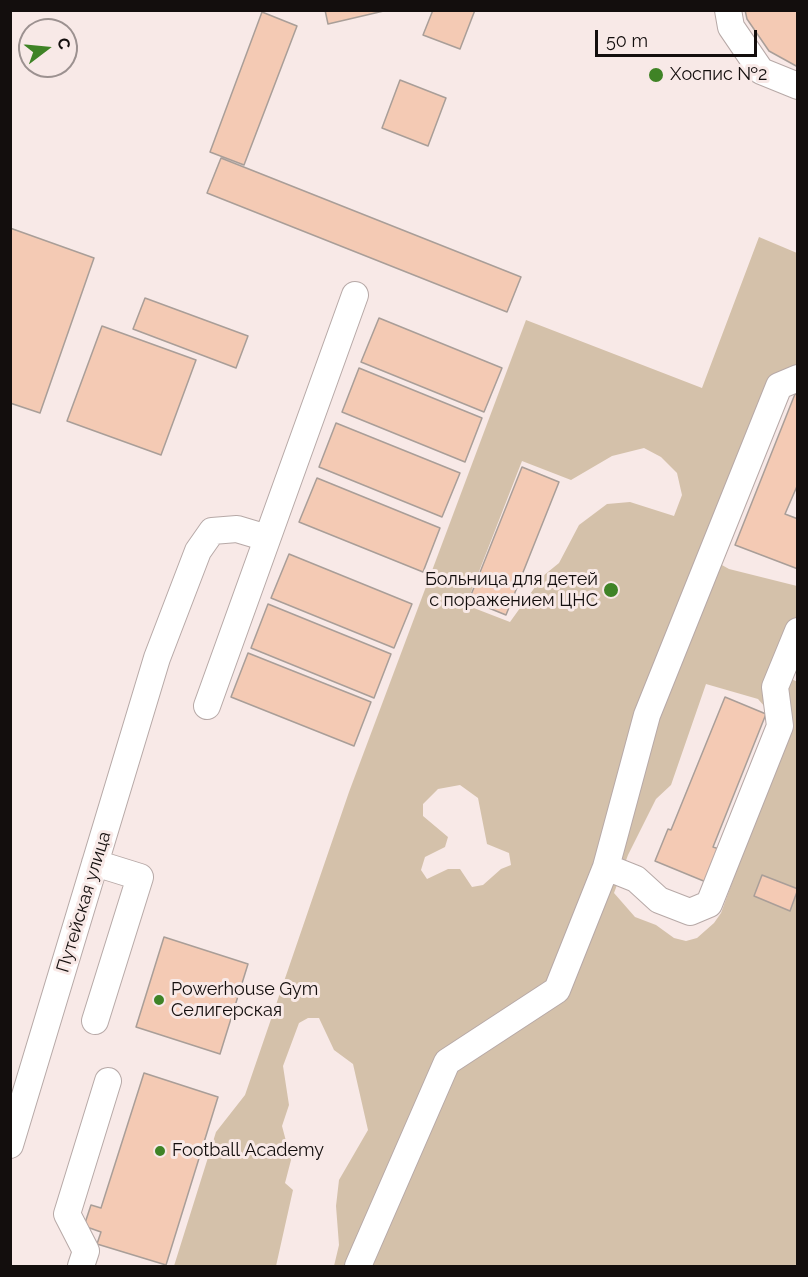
<!DOCTYPE html>
<meta charset="utf-8">
<style>
body{margin:0}
#map{position:relative;width:808px;height:1277px;overflow:hidden;background:#f8e9e7;font-family:Raleway,sans-serif}
canvas{display:block}
.frame{position:absolute;inset:0;border:12px solid #130e0d;pointer-events:none}
.north{position:absolute;left:18px;top:18px;width:60px;height:60px;box-sizing:border-box;background:#f8e9e7;border:2px solid #9c9190;border-radius:50%;rotate:74deg;font-size:16px;font-weight:700;line-height:24px;text-align:center;color:#130e0d}
.north::after{content:'';display:block;margin:auto;width:21px;height:27px;background:#3f8326;clip-path:polygon(50% 0,100% 100%,50% 72%,0 100%)}
.scale{position:absolute;left:595px;top:30px;width:162px;height:27px;box-sizing:border-box;border:3px solid #130e0d;border-top:0;padding-left:8px;font-size:18px;line-height:21px;white-space:nowrap;color:#130e0d;-webkit-text-stroke:4px #f8e9e7;paint-order:stroke}
</style>
<div id="map">
<canvas width="808" height="1277"></canvas>
<div class="frame"></div>
<div class="north">С</div>
<div class="scale">50 m</div>
</div>
<script>
const ctx = document.querySelector('canvas').getContext('2d');
ctx.lineJoin = 'round';
function fillPath(path, color) { ctx.fillStyle = color; ctx.fill(path, 'evenodd'); }
const toPath = rows => new Path2D(rows.map(r => 'M' + r).join(''));
function trace(path, color, width, dash) { ctx.strokeStyle = color; ctx.lineWidth = width; ctx.lineCap = dash ? 'butt' : 'round'; ctx.setLineDash(dash || []); ctx.stroke(path); }
function label(font, color, halo, rows, align = 'center') {
  ctx.font = font + ' Raleway,sans-serif'; ctx.lineWidth = 6; ctx.setLineDash([]); ctx.textBaseline = 'middle'; ctx.strokeStyle = halo; ctx.fillStyle = color; for (const [text, x, y, turn = 0] of rows) {
    ctx.save(); ctx.translate(x, y); ctx.rotate((+turn || 0) * Math.PI / 180); ctx.textAlign = isNaN(turn) ? turn : align; if (halo) ctx.strokeText(text, 0, 0); ctx.fillText(text, 0, 0); ctx.restore();
  }
}
fillPath(toPath([
 [759,237,797,253,797,370,713,560,729,569,797,586,797,663,791,679,798,682,797,889,762,876,754,896,790,911,797,893,797,1266,334,1266,339,1245,336,1206,339,1180,368,1130,353,1064,334,1050,319,1018,308,1018,299,1023,283,1066,289,1105,282,1126,291,1160,285,1183,293,1190,276,1266,174,1266,216,1132,245,1095,349,792,526,320,702,388],
 [644,448,661,457,677,473,682,495,674,516,630,502,607,504,579,525,559,563,543,576,510,622,466,605,522,461,571,480,612,456],
 [706,684,758,699,787,732,721,913,714,923,697,938,686,941,674,938,656,925,635,917,614,893,628,855,656,799,671,785],
 [460,785,478,798,487,844,509,853,511,865,501,869,483,885,472,887,460,869,448,869,427,879,421,870,425,857,445,847,448,837,423,816,423,804,438,789]
]), '#d4c1aa');
const building = toPath([
 [325,10,388,10,328,24,325,10],
 [433,10,475,10,460,49,423,35,433,10],
 [745,10,798,10,798,67,769,51,747,19,745,10],
 [262,12,297,26,244,165,210,152,262,12],
 [400,80,446,98,428,146,382,128,400,80],
 [221,158,521,277,507,312,207,193,221,158],
 [10,228,94,258,40,413,10,403,10,228],
 [145,298,248,336,236,368,133,329,145,298],
 [379,318,502,368,484,412,361,362,379,318],
 [102,326,196,360,161,455,67,421,102,326],
 [359,368,482,418,465,462,342,412,359,368],
 [795,394,798,395,798,484,785,514,798,519,798,569,735,545,795,394],
 [336,423,460,473,442,517,319,467,336,423],
 [522,467,559,482,506,615,469,600,522,467],
 [317,478,440,528,423,572,299,522,317,478],
 [289,554,412,604,394,648,271,598,289,554],
 [268,604,391,654,374,698,251,648,268,604],
 [248,653,371,702,354,746,231,697,248,653],
 [725,697,766,714,713,847,719,849,706,882,655,861,668,829,671,830,725,697],
 [762,875,798,889,790,911,754,896,762,875],
 [164,937,248,964,220,1054,136,1027,164,937],
 [144,1073,218,1097,166,1265,97,1244,101,1232,84,1226,91,1205,101,1208,144,1073]
]);
fillPath(building, '#f4cab4');
trace(building, '#a99e98', 1.5);
const minor = toPath([
 [728,10,731,27,761,71,798,86],
 [207,706,355,295],
 [95,863,140,877,95,1021],
 [606,867,647,715,779,386,798,378],
 [10,1145,157,658,198,551,212,531,237,529,267,538],
 [81,1266,86,1251,67,1214,108,1081],
 [358,1266,447,1062,557,990,606,867,636,879,659,900,690,912,709,904,780,726,775,687,798,631]
]);
trace(minor, '#b7a9a7', 28);
trace(minor, '#fff', 26);
for (const [x, y, r, color] of [
 [656,75,8,"#3f8326"],
 [611,590,8,"#3f8326"],
 [159,1000,6,"#3f8326"],
 [160,1151,6,"#3f8326"]
]) { const dot = new Path2D(); dot.arc(x, y, r, 0, 2 * Math.PI); ctx.fillStyle = color; ctx.fill(dot); trace(dot, '#f8e9e7', 2); }
label('18px', '#130e0d', '#f8e9e7', [
 ["Хоспис №2",670,75],
 ["Больница для детей",598,580,"right"],
 ["с поражением ЦНС",598,601,"right"],
 ["Powerhouse Gym",171,990],
 ["Селигерская",171,1011],
 ["Football Academy",172,1151]
], 'left');
label('18px', '#130e0d', '#f8e9e7', [
 ["Путейская улица",84,902,-73]
]);
</script>
